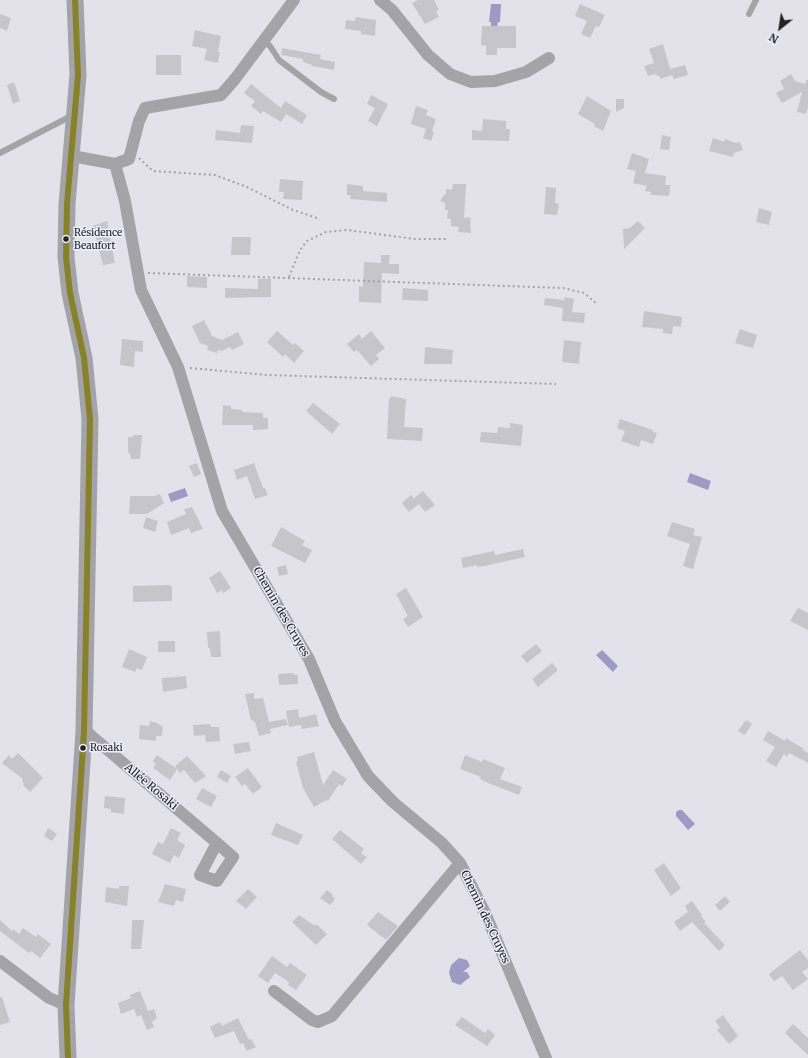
<!DOCTYPE html>
<meta charset="utf-8">
<style>
body{margin:0}
#map{position:relative;width:808px;height:1058px;overflow:hidden;background:#e3e2ea;font-family:Merriweather,serif}
canvas{display:block}
.north{position:absolute;left:760px;top:8px;width:40px;height:40px;-webkit-text-stroke:3px #ededfb;paint-order:stroke;rotate:210deg;font-size:11px;font-weight:700;line-height:16px;text-align:center;color:#212126}
.north::after{content:'';display:block;margin:auto;width:14px;height:18px;background:#212126;clip-path:polygon(50% 0,100% 100%,50% 72%,0 100%)}
</style>
<div id="map">
<canvas width="808" height="1058"></canvas>
<div class="north">N</div>
</div>
<script>
const ctx = document.querySelector('canvas').getContext('2d');
ctx.lineJoin = 'round';
function fillPath(path, color) { ctx.fillStyle = color; ctx.fill(path, 'evenodd'); }
const toPath = rows => new Path2D(rows.map(r => 'M' + r).join(''));
function trace(path, color, width, dash) { ctx.strokeStyle = color; ctx.lineWidth = width; ctx.lineCap = dash ? 'butt' : 'round'; ctx.setLineDash(dash || []); ctx.stroke(path); }
function label(font, color, halo, rows, align = 'center') {
  ctx.font = font + ' Merriweather,serif'; ctx.lineWidth = 3; ctx.setLineDash([]); ctx.textBaseline = 'middle'; ctx.strokeStyle = halo; ctx.fillStyle = color; for (const [text, x, y, turn = 0] of rows) {
    ctx.save(); ctx.translate(x, y); ctx.rotate((+turn || 0) * Math.PI / 180); ctx.textAlign = isNaN(turn) ? turn : align; if (halo) ctx.strokeText(text, 0, 0); ctx.fillText(text, 0, 0); ctx.restore();
  }
}
fillPath(toPath([
 [491,4,501,4,500,22,498,22,497,27,491,26,491,22,489,22],
 [690,473,711,481,708,490,687,482],
 [185,488,188,496,171,502,168,494],
 [602,650,618,666,613,672,596,655],
 [679,810,682,810,695,824,688,830,676,816,676,812],
 [459,958,467,960,470,966,463,972,467,972,470,977,460,985,452,982,449,973,451,965]
]), '#9e9ac4');
fillPath(toPath([
 [418,0,434,0,439,10,436,11,439,17,425,24,412,3],
 [580,4,605,15,599,27,596,26,590,38,581,34,587,21,575,16],
 [0,14,11,18,7,31,0,28],
 [356,17,376,20,375,36,361,34,361,31,345,29,346,20,355,21],
 [482,26,516,26,516,48,497,48,497,55,486,55,486,46,481,45],
 [195,30,221,36,218,52,220,52,218,63,204,60,207,49,192,46],
 [663,44,670,69,685,65,688,75,674,79,672,75,660,79,660,76,657,76,656,74,648,76,644,66,654,63,649,49],
 [282,48,321,55,320,59,335,62,334,70,312,66,312,65,303,62,303,59,281,55],
 [156,55,181,55,181,75,156,75],
 [791,74,795,81,805,84,806,80,808,80,808,107,806,114,797,112,802,92,782,103,776,93,784,89,780,81],
 [14,82,20,101,13,104,7,85],
 [251,84,281,108,285,101,307,115,302,124,286,114,281,122,263,111,261,114,251,106,255,101,244,93],
 [371,95,388,104,377,126,368,121,375,108,367,104],
 [587,96,611,111,603,131,594,126,595,124,578,114],
 [616,99,624,99,624,108,616,112],
 [416,106,428,110,426,115,436,119,432,131,434,132,431,141,423,138,426,129,411,124],
 [483,119,506,121,506,129,510,129,509,141,472,140,472,130,482,131],
 [241,125,254,126,252,143,215,140,216,130,240,133],
 [662,135,671,137,669,150,660,149],
 [713,138,724,142,725,139,736,143,740,142,743,150,734,153,733,157,709,151],
 [632,153,649,159,645,173,666,176,665,185,670,185,669,196,651,195,651,192,645,191,647,186,633,183,636,171,627,169],
 [280,179,303,181,302,200,283,199,284,192,279,192],
 [347,184,363,186,363,191,387,193,387,202,350,199,351,195,347,195],
 [453,184,466,184,464,218,470,217,471,233,458,232,459,227,451,226,451,219,447,219,448,210,445,210,445,203,440,201,446,193,446,189,452,190],
 [546,187,556,188,555,203,559,204,557,215,544,214],
 [759,208,772,212,769,225,756,222],
 [107,221,115,263,103,265,93,226],
 [638,221,645,228,624,249,623,229,630,228],
 [232,237,251,237,250,255,231,255],
 [381,255,390,255,389,264,399,264,399,274,382,273,381,303,359,302,359,286,363,287,364,262,381,263],
 [187,276,207,277,207,288,187,287],
 [258,279,271,279,271,297,225,298,225,288,258,289],
 [403,288,428,290,428,301,402,300],
 [565,297,574,299,572,312,585,313,584,323,562,321,563,308,544,305,545,298,564,300],
 [644,311,682,317,681,327,673,326,672,334,663,333,663,329,642,327],
 [204,320,212,336,222,340,238,332,244,344,232,350,230,347,222,351,218,350,217,353,207,350,208,346,200,343,192,326],
 [740,329,757,335,753,348,735,343],
 [277,331,293,345,295,343,304,351,294,363,285,354,283,357,267,342],
 [371,331,385,348,376,355,379,359,371,366,357,350,354,352,347,344,359,334,362,339],
 [122,339,143,341,143,352,135,351,134,367,120,365],
 [564,340,581,342,579,364,562,362],
 [425,347,453,350,452,364,424,364],
 [391,396,406,399,404,427,423,428,422,441,387,439,389,398,391,398],
 [313,403,340,424,332,434,306,411],
 [223,405,231,406,231,409,242,410,242,412,263,413,263,418,268,418,268,429,253,430,253,425,222,425],
 [620,419,653,430,653,432,657,433,653,444,641,440,639,447,621,441,625,431,617,428],
 [510,423,523,425,521,446,480,442,481,432,497,433,498,427,510,428],
 [133,435,142,435,140,459,131,459,130,453,128,453,128,437,133,437],
 [197,463,201,474,194,477,189,466],
 [254,463,263,488,265,488,268,495,255,499,247,476,237,480,234,470],
 [423,491,435,505,425,512,419,504,409,512,402,503,411,495,415,500,414,498],
 [160,494,164,503,147,514,129,514,130,496,155,496],
 [192,507,203,529,191,533,189,528,171,535,167,522,186,514,184,509],
 [146,517,158,521,155,532,143,528],
 [672,522,695,529,693,535,702,537,693,569,683,566,690,544,667,536],
 [281,527,305,541,302,545,312,550,305,563,271,546],
 [523,549,525,557,484,566,477,567,477,565,463,568,461,558,494,551,495,555],
 [286,565,288,574,279,576,277,567],
 [220,571,231,588,223,593,222,590,217,593,209,578],
 [170,585,172,588,172,601,133,602,133,586],
 [406,588,423,617,408,627,403,619,408,616,396,594],
 [798,608,808,613,808,630,790,621],
 [220,631,221,657,211,657,210,648,208,648,207,632],
 [158,641,175,641,175,652,158,652],
 [536,644,542,651,527,663,521,656],
 [129,649,147,657,142,670,137,668,135,672,122,667],
 [552,663,558,670,538,687,532,679],
 [294,673,294,675,298,675,298,684,279,685,278,674],
 [186,676,187,688,163,692,162,678],
 [254,693,254,699,263,698,269,722,286,719,288,725,270,729,271,733,259,736,255,722,251,720,245,694],
 [298,709,299,718,316,714,319,726,302,729,301,725,289,727,286,711],
 [746,720,752,724,745,735,738,731],
 [150,721,157,723,163,727,162,736,156,736,156,741,139,739,140,725,149,726],
 [210,724,211,727,219,727,220,741,206,742,205,735,194,736,193,725],
 [768,731,785,741,786,738,804,749,803,750,808,753,808,763,789,753,787,757,784,754,776,767,766,761,775,747,763,740],
 [249,742,251,751,235,754,233,744],
 [314,752,323,785,333,770,347,779,342,786,339,784,328,801,326,800,314,807,303,788,296,762,298,761,297,757],
 [18,753,43,778,30,792,23,785,24,784,22,781,23,779,2,763,9,755,12,759],
 [157,755,177,769,170,780,153,768,156,764,153,761],
 [465,755,482,762,483,759,505,768,500,779,522,787,519,795,488,783,480,779,481,777,460,769],
 [187,756,206,776,195,783,184,770,180,773,175,766],
 [248,768,262,787,253,794,245,784,242,786,235,777],
 [221,770,231,776,227,783,217,777],
 [202,788,217,796,211,807,196,799],
 [105,796,125,798,124,814,111,812,111,809,104,808],
 [276,823,303,835,298,845,271,835],
 [48,828,57,834,52,841,44,836],
 [171,828,181,833,177,840,185,845,179,858,174,855,170,863,152,854,158,842,163,844],
 [340,830,364,849,361,853,367,857,361,864,332,839],
 [664,863,681,888,671,896,654,870],
 [165,884,186,889,183,902,176,900,174,906,158,902],
 [119,886,129,886,127,906,105,902,106,887,119,889],
 [248,889,257,897,246,909,236,901],
 [327,890,333,895,332,896,335,899,330,905,320,898],
 [725,896,730,902,720,911,715,905],
 [692,901,702,915,701,916,706,922,704,923,725,945,719,951,692,922,680,931,674,922,688,912,685,906],
 [378,912,398,926,386,940,367,925],
 [299,915,315,926,316,924,327,934,316,945,292,922],
 [0,920,12,931,13,929,19,934,23,928,36,937,38,934,51,944,40,958,31,951,29,953,0,931],
 [132,920,144,920,141,949,131,949],
 [800,950,808,960,808,968,802,972,808,979,793,990,782,976,774,981,769,974],
 [272,956,287,967,290,963,307,975,296,990,288,985,289,982,275,973,268,983,258,976],
 [140,991,148,1011,154,1009,157,1018,152,1022,154,1027,147,1030,141,1015,137,1017,134,1009,121,1014,118,1003,131,998,130,995],
 [0,997,2,997,10,1022,0,1025],
 [723,1015,738,1036,729,1044,717,1030,720,1028,715,1021],
 [462,1017,485,1033,488,1029,495,1035,487,1046,455,1025],
 [238,1018,249,1040,251,1039,256,1047,247,1051,243,1043,240,1044,234,1031,215,1038,210,1027,220,1022,222,1026],
 [793,1024,808,1038,808,1055,785,1033]
]), '#c6c5cc');
trace(toPath([
 [139,158,153,171,215,175,247,187,293,210,320,219],
 [148,273,563,288,584,293,596,303],
 [289,277,300,250,307,241,326,232,347,230,415,239,447,239],
 [190,368,267,375,556,384]
]), '#a2a2a7', 2, [2, 3]);
trace(toPath([
 [749,14,756,0],
 [263,41,270,46,279,60,321,92,334,99],
 [0,153,73,115]
]), '#a4a4a8', 6);
trace(toPath([
 [380,0,392,10,428,55,450,74,471,82,495,81,526,72,549,58],
 [72,156,115,164,125,201,141,290,178,367,222,511,309,659,335,721,368,776,393,802,442,843,460,863,486,915,546,1058],
 [115,164,129,159,139,121,145,108,221,95,235,79,294,0],
 [84,731,88,733,217,843,233,857,217,881,200,875,217,843],
 [0,961,49,998,66,1005],
 [274,991,312,1020,318,1022,332,1016,460,863]
]), '#a4a4a8', 12);
trace(toPath([
 [68,1058,66,1005,84,731,90,419,84,358,70,293,66,257,67,204,78,75,75,0]
]), '#a3a3a8', 17);
trace(toPath([
 [68,1058,66,1005,84,731,90,419,84,358,70,293,66,257,67,204,78,75,75,0]
]), '#87812a', 6);
for (const [x, y, r, color] of [
 [66,239,3.5,"#212126"],
 [83,748,3.5,"#212126"]
]) { const dot = new Path2D(); dot.arc(x, y, r, 0, 2 * Math.PI); ctx.fillStyle = color; ctx.fill(dot); trace(dot, '#ededfb', 1.5); }
label('10px', '#212126', '#ededfb', [
 ["Résidence",74,233],
 ["Beaufort",74,246],
 ["Rosaki",90,748]
], 'left');
label('11px', '#212126', '#ededfb', [
 ["Chemin des Cruyes",281,612,60],
 ["Allée Rosaki",151,787,40],
 ["Chemin des Cruyes",485,917,65]
]);
</script>
